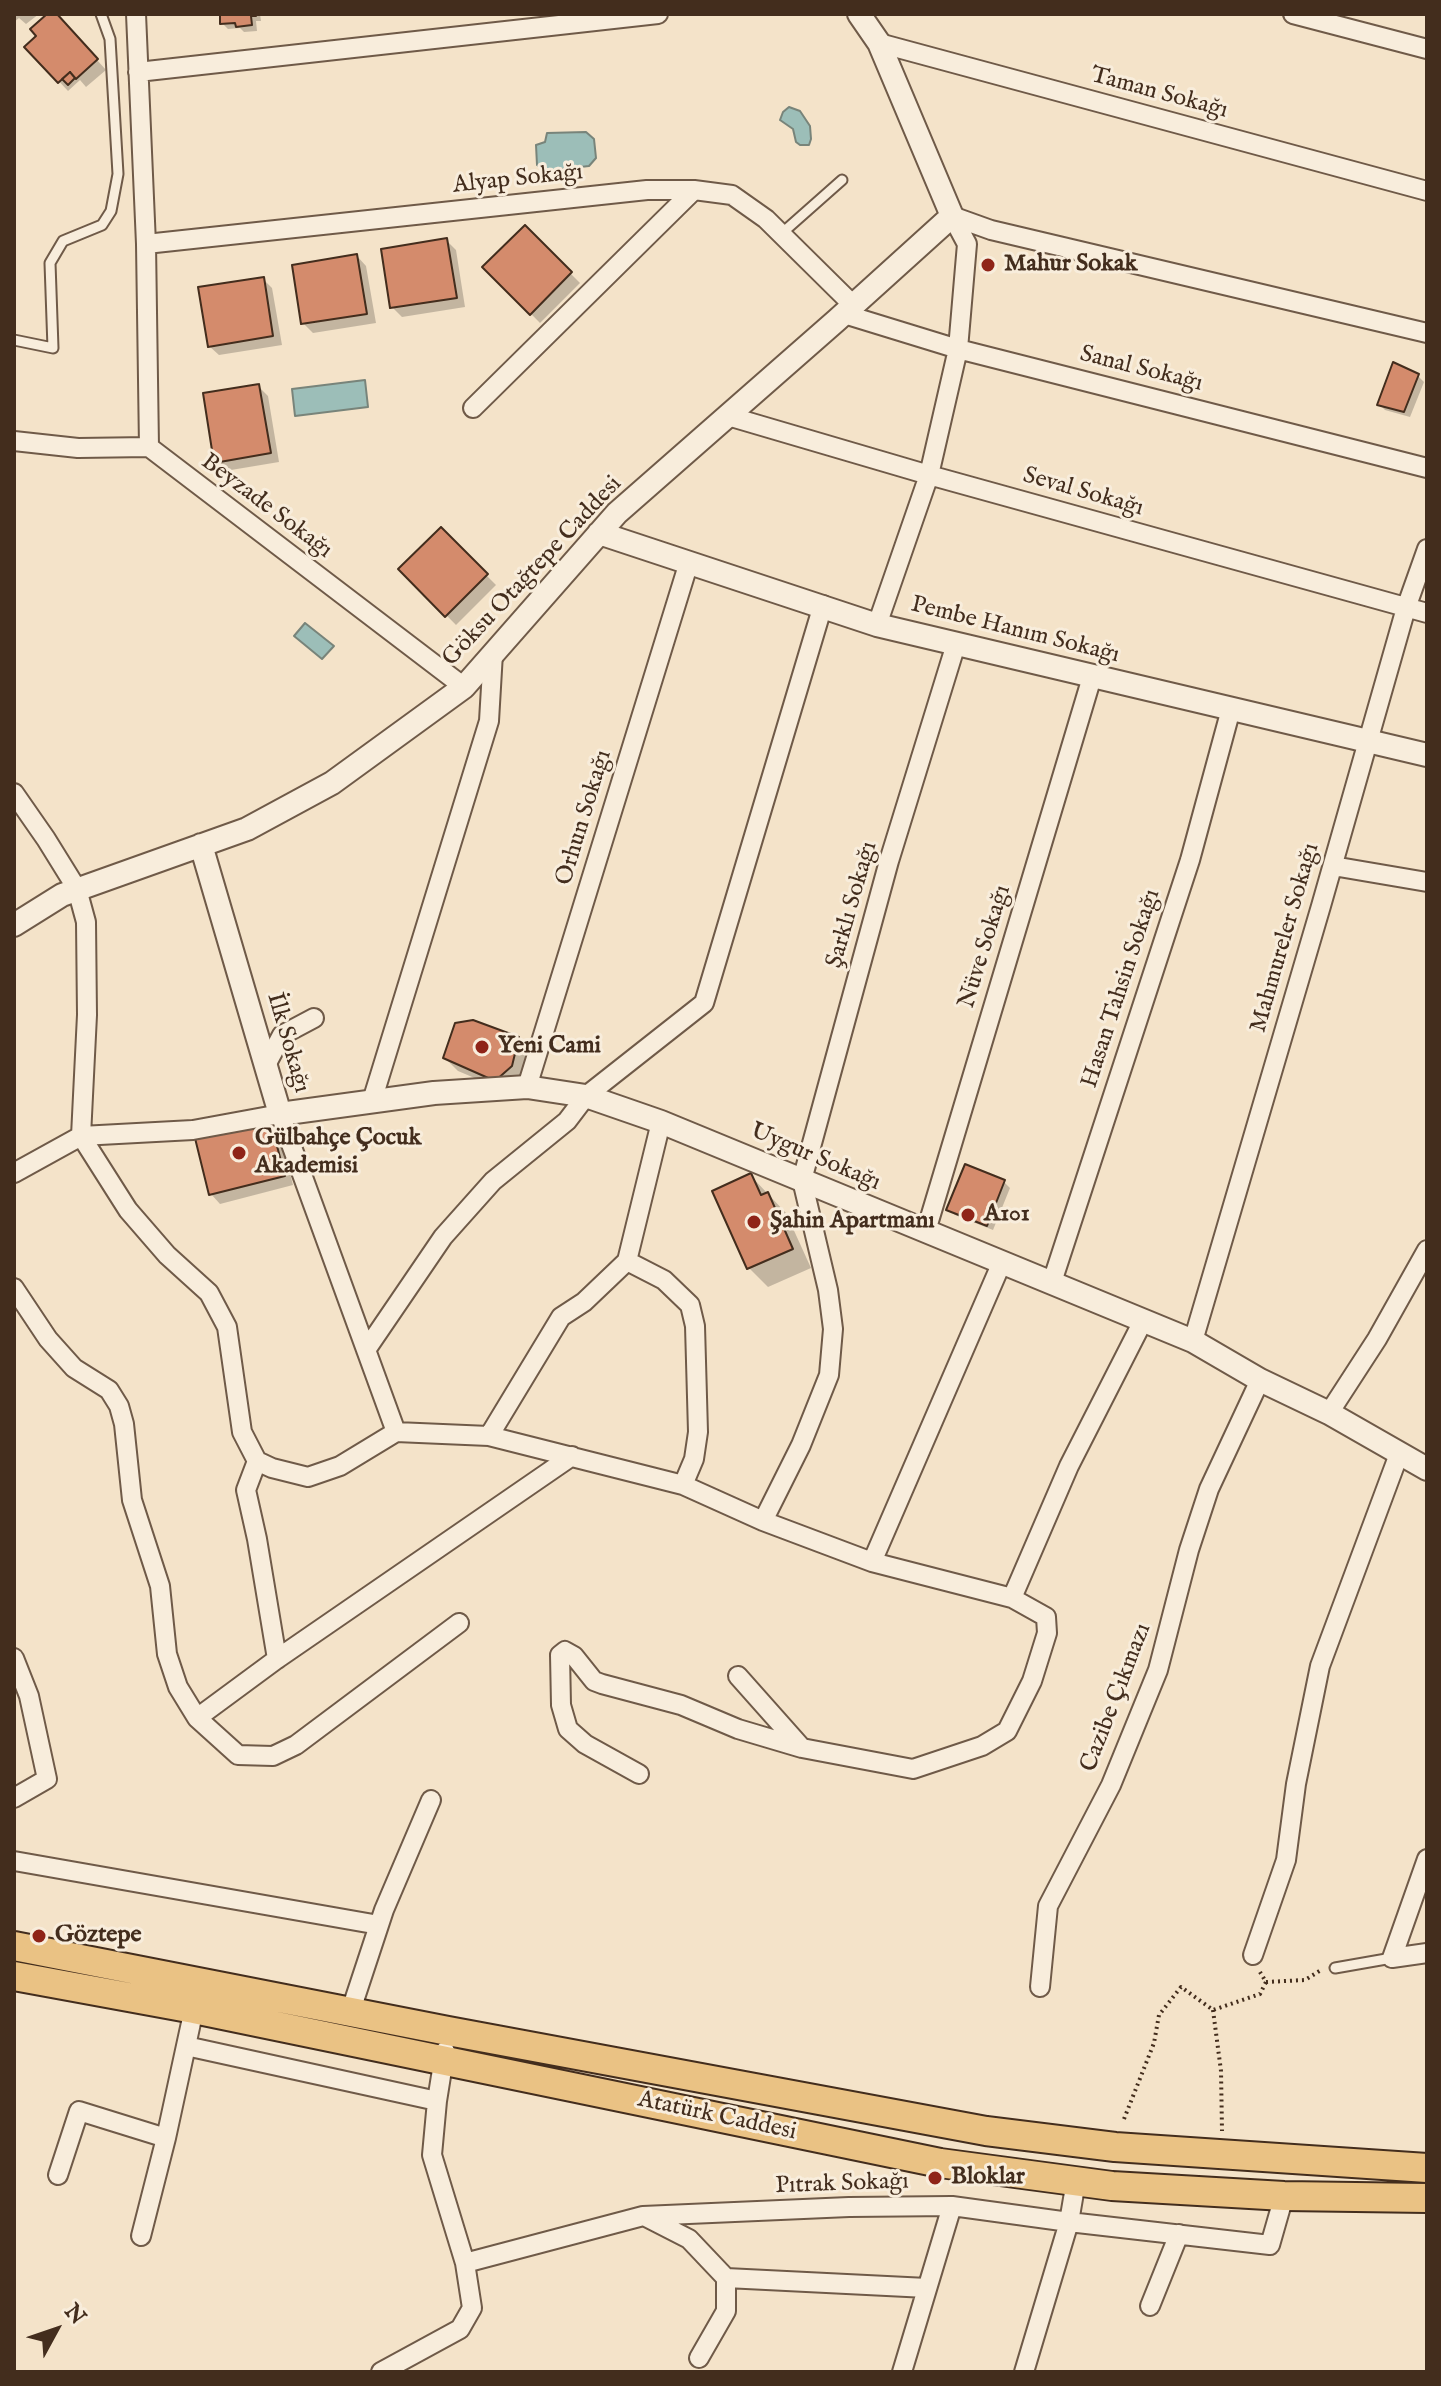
<!DOCTYPE html>
<meta charset="utf-8">
<style>
body{margin:0}
#map{position:relative;width:1441px;height:2386px;overflow:hidden;background:#f4e3c9;font-family:"IM FELL English",serif}
canvas{display:block}
.frame{position:absolute;inset:0;border:16px solid #432d1d;pointer-events:none}
.north{position:absolute;left:16px;top:2290px;width:80px;height:80px;-webkit-text-stroke:6px #f8eddc;paint-order:stroke;rotate:50deg;font-size:22px;font-weight:700;line-height:32px;text-align:center;color:#432d1d}
.north::after{content:'';display:block;margin:auto;width:28px;height:36px;background:#432d1d;clip-path:polygon(50% 0,100% 100%,50% 72%,0 100%)}
</style>
<div id="map">
<canvas width="1441" height="2386"></canvas>
<div class="frame"></div>
<div class="north">N</div>
</div>
<script>
const ctx = document.querySelector('canvas').getContext('2d');
ctx.lineJoin = 'round';
function fillPath(path, color) { ctx.fillStyle = color; ctx.fill(path, 'evenodd'); }
const toPath = rows => new Path2D(rows.map(r => 'M' + r).join(''));
function trace(path, color, width, dash) { ctx.strokeStyle = color; ctx.lineWidth = width; ctx.lineCap = dash ? 'butt' : 'round'; ctx.setLineDash(dash || []); ctx.stroke(path); }
function label(font, color, halo, rows, align = 'center') {
  ctx.font = font + ' "IM FELL English",serif'; ctx.lineWidth = 6; ctx.setLineDash([]); ctx.textBaseline = 'middle'; ctx.strokeStyle = halo; ctx.fillStyle = color; for (const [text, x, y, turn = 0] of rows) {
    ctx.save(); ctx.translate(x, y); ctx.rotate((+turn || 0) * Math.PI / 180); ctx.textAlign = isNaN(turn) ? turn : align; if (halo) ctx.strokeText(text, 0, 0); ctx.fillText(text, 0, 0); ctx.restore();
  }
}
const water = toPath([
 [789,107,800,111,810,126,811,139,809,145,800,145,796,142,793,129,780,120,783,112,789,107],
 [586,132,594,139,596,158,589,166,545,171,537,165,536,145,545,142,547,133,586,132],
 [365,380,368,407,295,416,292,389,365,380],
 [305,623,334,646,322,659,294,636,305,623]
]);
fillPath(water, '#9cbeb8');
trace(water, '#78847a', 2);
fillPath(toPath([
 [14,14,39,14,26,24,19,18,14,22],
 [50,14,55,14,62,21,106,70,86,87,80,80,68,91,27,47,39,36],
 [222,14,260,14,261,21,256,21,257,31,244,32,240,28,228,29,222,23],
 [525,228,580,283,540,323,485,267],
 [446,240,456,250,465,307,402,317,392,307],
 [357,256,366,266,376,323,313,333,303,323],
 [263,279,272,288,282,345,219,355,209,346],
 [1418,376,1424,382,1410,417,1385,410,1379,404],
 [258,386,268,396,279,462,225,471,216,462],
 [441,530,496,585,456,625,401,569],
 [518,1038,531,1051,524,1079,508,1092,458,1071,445,1058],
 [268,1118,278,1127,293,1185,220,1204,211,1194],
 [750,1175,786,1213,811,1268,768,1287,749,1268,714,1192],
 [1004,1182,1010,1188,993,1230,955,1215,949,1209]
]), '#0003');
const building = toPath([
 [47,14,57,14,98,59,76,79,70,72,58,83,24,47,36,36,30,29,47,14],
 [220,14,256,14,256,16,251,16,252,25,236,27,235,23,220,24,220,14],
 [70,72,75,78,68,85,62,79,70,72],
 [525,225,572,272,530,315,482,267,525,225],
 [447,238,457,298,390,308,381,249,447,238],
 [357,254,367,314,301,324,292,265,357,254],
 [264,277,273,336,208,347,198,287,264,277],
 [1393,362,1419,374,1404,412,1377,405,1393,362],
 [259,384,271,453,214,463,203,393,259,384],
 [441,527,488,574,445,617,398,569,441,527],
 [473,1020,519,1037,512,1066,495,1081,443,1058,455,1023,473,1020],
 [269,1116,285,1176,209,1195,193,1130,269,1116],
 [965,1164,1005,1180,987,1226,946,1210,965,1164],
 [751,1173,761,1195,768,1192,793,1249,747,1269,712,1191,751,1173]
]);
fillPath(building, '#d48b6c');
trace(building, '#432d1d', 2);
const service = toPath([
 [781,234,842,180],
 [14,340,53,348,50,263,63,241,102,225,111,211,118,174,110,39,101,14],
 [1335,1968,1392,1958]
]);
const minor = toPath([
 [136,14,146,244,149,447],
 [1293,14,1427,49],
 [879,43,1427,191],
 [138,72,658,14],
 [952,216,991,230,1427,333],
 [146,244,647,190,694,190,732,195,766,219,853,305],
 [844,314,958,349,1427,468],
 [473,408,694,190],
 [728,416,929,475,1427,613],
 [14,441,78,448,149,447,464,687],
 [877,625,929,475,958,349,967,244,952,216],
 [14,793,46,839,77,889,86,922,87,1015,81,1136,128,1210,167,1255,209,1293,227,1327,242,1432,257,1461,272,1468,308,1477,340,1466,396,1432,489,1436,683,1485,763,1521,872,1562,1012,1598,1046,1617,1047,1633,1032,1681,1007,1731,982,1746,913,1769,802,1748,738,1729,681,1705,602,1684,594,1681,574,1656,565,1651,560,1655,561,1705,568,1729,585,1744,639,1774],
 [1333,866,1427,882],
 [266,1065,282,1035,314,1018],
 [527,1087,689,562],
 [372,1101,489,721,493,653],
 [14,1173,81,1136,193,1130,280,1114,396,1432],
 [926,1231,1092,677],
 [627,1261,664,1280,690,1305,695,1326,698,1432,694,1459,683,1485],
 [1052,1282,1190,860,1231,709],
 [14,1288,48,1339,74,1368,109,1390,119,1406,124,1424,132,1500,160,1586,167,1654,178,1687,197,1718,238,1755,273,1756,296,1745,459,1623],
 [1193,1341,1321,906,1406,608,1427,549],
 [366,1350,443,1237,493,1181,567,1121,586,1096,704,1003,823,605],
 [1329,1413,1377,1339,1427,1250],
 [489,1436,561,1317,584,1302,627,1261,661,1122],
 [257,1461,246,1490,257,1539,277,1659],
 [763,1521,801,1445,829,1375,833,1329,828,1290,802,1180,889,861,956,644],
 [872,1562,1002,1262],
 [1012,1598,1069,1466,1143,1321],
 [14,1658,29,1696,47,1779,14,1798],
 [738,1676,802,1748],
 [197,1718,277,1659,572,1456],
 [1427,1859,1392,1958,1427,1953],
 [14,1861,379,1925],
 [1253,1955,1286,1860,1296,1784,1320,1666,1399,1454],
 [1040,1987,1048,1906,1111,1785,1158,1670,1189,1550,1209,1489,1260,1380],
 [351,2010,384,1910,431,1800],
 [186,2046,437,2101],
 [58,2175,79,2111,166,2138,194,2009],
 [646,2217,689,2239,726,2278,726,2311,699,2358],
 [141,2236,166,2138],
 [465,2263,643,2216,849,2207,952,2206,1069,2222,1270,2245,1284,2196],
 [726,2278,927,2288],
 [1150,2306,1179,2234],
 [381,2372,460,2329,472,2308,465,2263,432,2155,437,2101,445,2051],
 [902,2372,952,2206],
 [1024,2372,1069,2222,1076,2181]
]);
const tertiary = toPath([
 [599,533,877,625,1427,755],
 [201,845,280,1114,434,1093,527,1087,586,1096,661,1122,1193,1341,1260,1380,1329,1413,1427,1469],
 [14,925,62,895,247,829,332,783,464,687,617,513,837,320,952,216,879,43,859,14]
]);
const primary = toPath([
 [14,1946,448,2031,986,2131,1115,2147,1427,2168],
 [14,1976,194,2009,940,2163,1112,2186,1284,2196,1427,2198]
]);
trace(service, '#6f5a48', 13);
trace(minor, '#6f5a48', 22);
trace(tertiary, '#6f5a48', 26);
trace(primary, '#432d1d', 32);
trace(toPath([
 [1266,1982,1305,1980,1321,1970],
 [1213,2010,1221,2071,1222,2131],
 [1124,2119,1154,2043,1159,2015,1181,1987,1213,2010,1260,1994,1266,1982,1260,1972]
]), '#432d1d', 4, [2, 4]);
trace(service, '#f8eddc', 9);
trace(minor, '#f8eddc', 18);
trace(tertiary, '#f8eddc', 22);
trace(primary, '#eac284', 28);
for (const [x, y, r, color] of [
 [988,265,8,"#8f2418"],
 [482,1047,8,"#8f2418"],
 [239,1153,8,"#8f2418"],
 [968,1215,8,"#8f2418"],
 [754,1222,8,"#8f2418"],
 [39,1936,8,"#8f2418"],
 [935,2178,8,"#8f2418"]
]) { const dot = new Path2D(); dot.arc(x, y, r, 0, 2 * Math.PI); ctx.fillStyle = color; ctx.fill(dot); trace(dot, '#f8eddc', 3); }
label('24px', '#432d1d', '#f8eddc', [
 ["Taman Sokağı",1159,94,15],
 ["Alyap Sokağı",518,180,-6],
 ["Sanal Sokağı",1141,370,14],
 ["Seval Sokağı",1083,493,16],
 ["Beyzade Sokağı",266,507,37],
 ["Göksu Otağtepe Caddesi",533,572,-47],
 ["Pembe Hanım Sokağı",1015,631,14],
 ["Orhun Sokağı",585,818,-73],
 ["Şarklı Sokağı",853,905,-74],
 ["Mahmureler Sokağı",1286,938,-74],
 ["Nüve Sokağı",986,947,-73],
 ["Hasan Tahsin Sokağı",1122,989,-72],
 ["İlk Sokağı",287,1043,74],
 ["Uygur Sokağı",815,1158,23],
 ["Cazibe Çıkmazı",1117,1698,-69],
 ["Atatürk Caddesi",717,2117,12],
 ["Pıtrak Sokağı",842,2185,-2]
]);
label('bold 24px', '#432d1d', '#f8eddc', [
 ["Mahur Sokak",1004,265],
 ["Yeni Cami",498,1047],
 ["Gülbahçe Çocuk",255,1139],
 ["Akademisi",255,1167],
 ["A101",984,1215],
 ["Şahin Apartmanı",770,1222],
 ["Göztepe",55,1936],
 ["Bloklar",951,2178]
], 'left');
</script>
